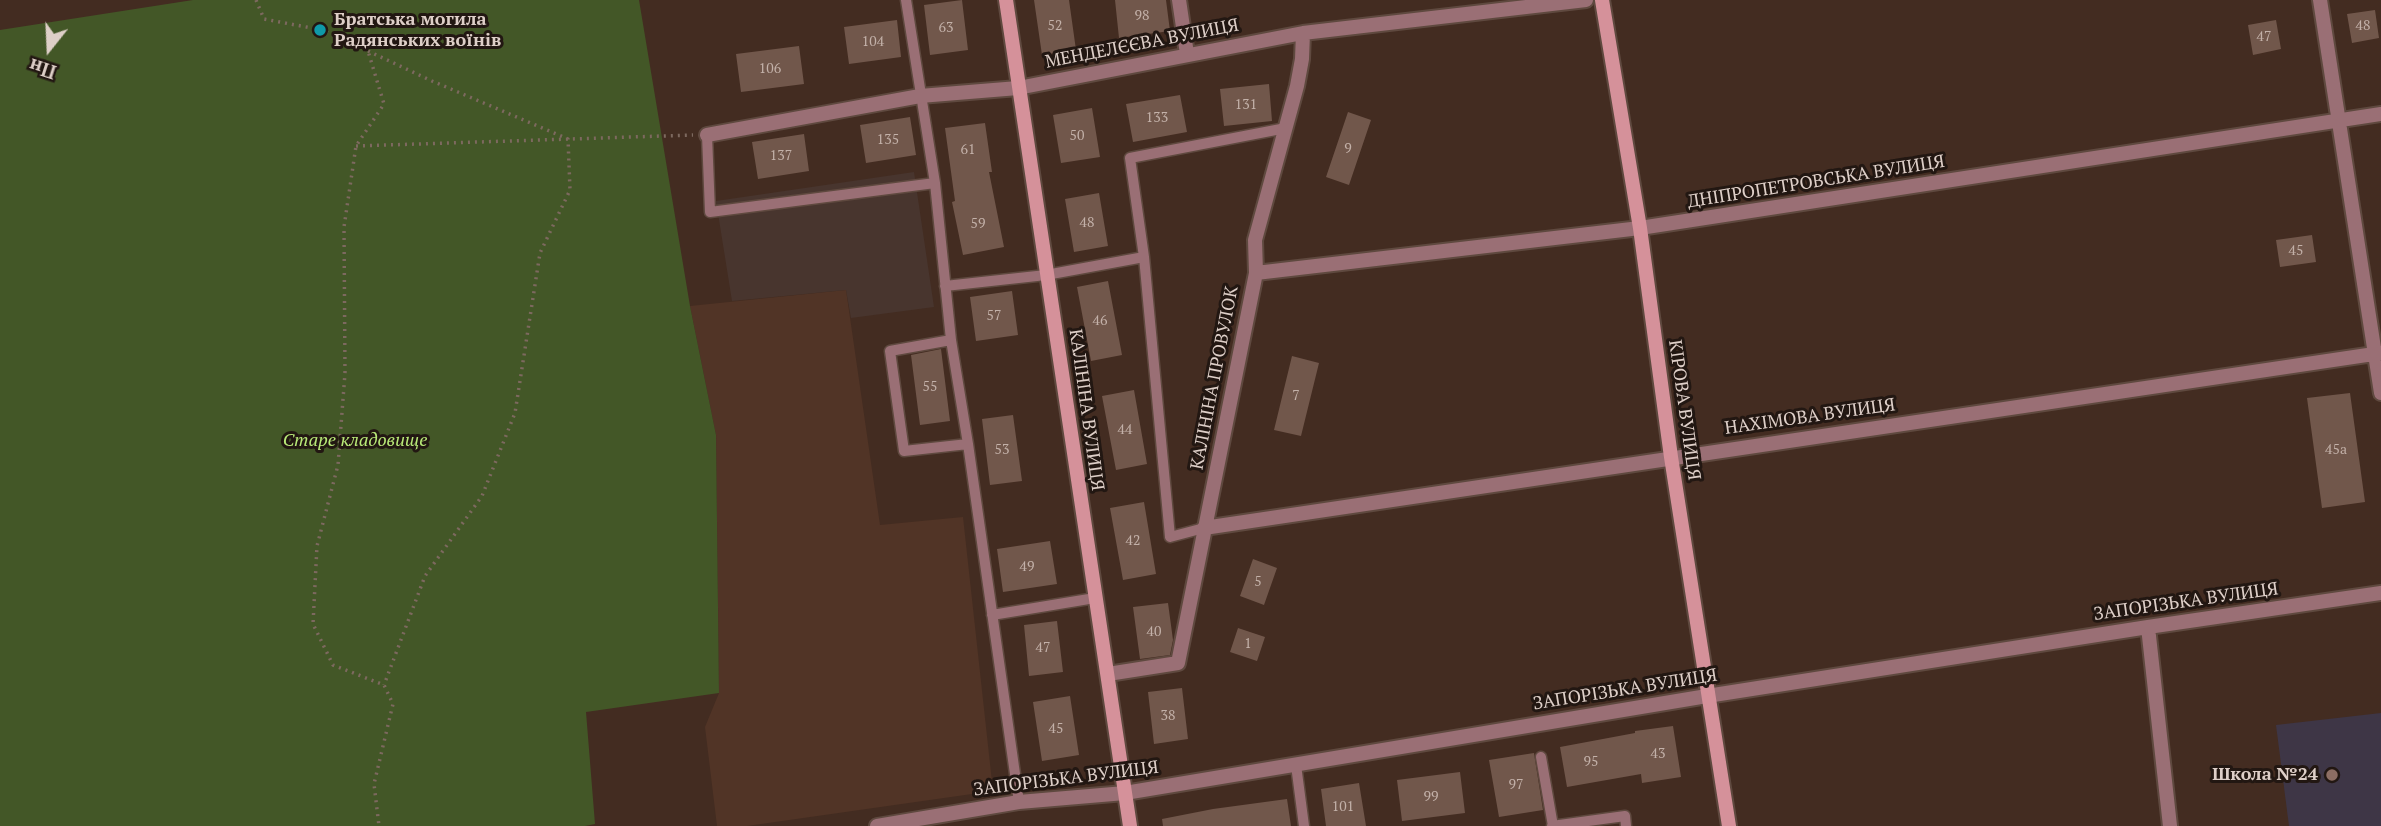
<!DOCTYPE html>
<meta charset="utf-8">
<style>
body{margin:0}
#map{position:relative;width:2381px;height:826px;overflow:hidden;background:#432c21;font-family:"PT Serif",serif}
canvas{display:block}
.north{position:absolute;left:14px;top:14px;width:70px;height:70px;-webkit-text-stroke:5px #221712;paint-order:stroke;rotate:198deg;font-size:19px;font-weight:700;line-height:28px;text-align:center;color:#decfc8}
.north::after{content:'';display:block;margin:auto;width:24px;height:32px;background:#decfc8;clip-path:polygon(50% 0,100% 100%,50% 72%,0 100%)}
</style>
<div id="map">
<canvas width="2381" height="826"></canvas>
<div class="north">Пн</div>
</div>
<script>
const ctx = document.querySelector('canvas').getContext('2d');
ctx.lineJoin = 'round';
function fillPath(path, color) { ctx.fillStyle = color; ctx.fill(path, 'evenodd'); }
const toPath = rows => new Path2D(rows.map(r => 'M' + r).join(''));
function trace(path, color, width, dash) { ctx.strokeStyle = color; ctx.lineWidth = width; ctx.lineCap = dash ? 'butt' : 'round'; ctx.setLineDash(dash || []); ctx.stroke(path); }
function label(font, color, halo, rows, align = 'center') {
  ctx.font = font + ' "PT Serif",serif'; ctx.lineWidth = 6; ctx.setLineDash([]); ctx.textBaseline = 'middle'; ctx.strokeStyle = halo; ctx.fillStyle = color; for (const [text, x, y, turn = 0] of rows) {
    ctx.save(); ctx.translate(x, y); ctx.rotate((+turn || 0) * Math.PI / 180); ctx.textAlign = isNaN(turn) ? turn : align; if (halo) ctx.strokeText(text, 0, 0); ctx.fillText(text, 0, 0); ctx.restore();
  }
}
fillPath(toPath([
 [846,290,880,525,963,517,993,791,747,826,717,826,705,727,719,693,716,435,690,306]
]), '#513426');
fillPath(toPath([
 [914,172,934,307,851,318,846,290,732,301,716,201]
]), '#48352e');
fillPath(toPath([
 [2381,713,2381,826,2289,826,2276,725]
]), '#3e3646');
fillPath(toPath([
 [193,0,639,0,690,306,716,435,719,693,586,712,595,824,585,826,0,826,0,30]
]), '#435727');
fillPath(toPath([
 [962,0,968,50,930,55,924,5],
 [1034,0,1069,0,1076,50,1042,55],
 [1115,0,1166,0,1170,31,1119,38],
 [2375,10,2379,38,2352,43,2347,14],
 [897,20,901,57,849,64,844,27],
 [2276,20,2281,49,2253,55,2248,25],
 [799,46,804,84,741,92,736,54],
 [1269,84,1272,121,1224,126,1220,89],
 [1180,95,1187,132,1133,142,1126,104],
 [1092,108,1100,157,1061,163,1053,115],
 [1348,112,1371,120,1349,185,1326,177],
 [910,117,916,155,866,163,860,125],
 [985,123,992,172,989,172,1004,247,963,255,952,202,955,201,945,128],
 [804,134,809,171,758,179,752,142],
 [1099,193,1108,246,1074,252,1065,199],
 [2312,235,2316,262,2280,267,2276,240],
 [1108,281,1122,355,1091,361,1077,287],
 [1012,291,1018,335,976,341,970,297],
 [941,349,950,421,920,425,911,355],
 [1292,356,1319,363,1301,436,1274,430],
 [1134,390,1147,464,1116,470,1102,396],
 [2350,393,2365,502,2322,508,2307,398],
 [1013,415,1022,481,990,485,982,419],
 [1144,502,1156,574,1123,580,1110,508],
 [1050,541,1057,584,1003,592,997,549],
 [1253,559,1277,568,1264,605,1240,596],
 [1168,603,1173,640,1170,655,1140,659,1133,607],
 [1057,621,1063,672,1029,676,1024,625],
 [1238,628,1265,637,1257,661,1230,652],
 [1182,688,1188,739,1154,744,1148,692],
 [1070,696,1079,755,1042,761,1033,702],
 [1673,726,1681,777,1642,783,1641,774,1567,787,1560,747,1635,733,1635,731],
 [1534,753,1543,810,1499,817,1489,760],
 [1460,772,1465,813,1402,821,1397,780],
 [1359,783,1366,826,1326,826,1321,789],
 [1287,799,1291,826,1163,826,1162,819,1213,809]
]), '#71574b');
const lane = toPath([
 [906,0,935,183,951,340,890,351,904,451,968,444,1019,802],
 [707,135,710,212,935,183],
 [945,286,1046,275,1144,257],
 [951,340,968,444],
 [1204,528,1170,537,1144,257,1130,158,1286,128],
 [992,615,1095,598],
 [1541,757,1553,826],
 [1296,765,1304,826],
 [1552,826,1625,816,1626,826]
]);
const street = toPath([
 [1179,0,1187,54],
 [2320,0,2381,393],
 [707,135,920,96,1018,88,1303,33,1586,0],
 [1256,273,1640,228,2381,114],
 [1204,528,2381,353],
 [2148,627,2170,826],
 [1108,674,1178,663,1256,273,1255,240,1297,86,1302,59,1303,33],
 [877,826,1019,802,1125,793,1707,696,2148,627,2381,593]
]);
const secondary = toPath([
 [1006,0,1130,826],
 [1602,0,1640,228,1671,457,1729,826]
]);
trace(lane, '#5f493f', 13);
trace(street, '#5f493f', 18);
trace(secondary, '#5f493f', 18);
trace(toPath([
 [256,0,264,19,322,30,368,51,384,104,356,146,344,227,345,373,338,465,317,546,313,624,333,665,384,685,393,704,374,784,379,826],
 [368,51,432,81,568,139,570,190,540,253,515,413,482,496,425,576,384,685],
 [356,146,693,135]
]), '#7d695f', 3.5, [2, 5]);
trace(lane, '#9a6f75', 10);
trace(street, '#9a6f75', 14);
trace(secondary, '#d5919a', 14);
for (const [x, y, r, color] of [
 [320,30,7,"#0f9aa8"],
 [2332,775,7,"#8d6e63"]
]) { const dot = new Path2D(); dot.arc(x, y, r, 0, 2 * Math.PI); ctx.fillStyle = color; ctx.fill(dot); trace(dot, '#221712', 2.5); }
label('14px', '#c3b1a9', null, [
 ["98",1142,16],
 ["52",1055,26],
 ["48",2363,26],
 ["63",946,28],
 ["47",2264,37],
 ["104",873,42],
 ["106",770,69],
 ["131",1246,105],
 ["133",1157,118],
 ["50",1077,136],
 ["135",888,140],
 ["9",1348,149],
 ["61",968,150],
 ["137",781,156],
 ["48",1087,223],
 ["59",978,224],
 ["45",2296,251],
 ["57",994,316],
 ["46",1100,321],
 ["55",930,387],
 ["7",1296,396],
 ["44",1125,430],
 ["53",1002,450],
 ["45а",2336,450],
 ["42",1133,541],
 ["49",1027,567],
 ["5",1258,582],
 ["40",1154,632],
 ["1",1248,644],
 ["47",1043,648],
 ["38",1168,716],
 ["45",1056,729],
 ["43",1658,754],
 ["95",1591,762],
 ["97",1516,785],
 ["99",1431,797],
 ["101",1343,807]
]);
label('bold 18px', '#decfc8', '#221712', [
 ["Братська могила",334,20],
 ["Радянських воїнів",334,41],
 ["Школа №24",2318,775,"right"]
], 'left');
label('18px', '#decfc8', '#221712', [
 ["МЕНДЕЛЄЄВА ВУЛИЦЯ",1142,44,-11],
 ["ДНІПРОПЕТРОВСЬКА ВУЛИЦЯ",1816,182,-9],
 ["КАЛІНІНА ПРОВУЛОК",1215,378,-79],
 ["КАЛІНІНА ВУЛИЦЯ",1086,410,82],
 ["КІРОВА ВУЛИЦЯ",1684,410,82],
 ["НАХІМОВА ВУЛИЦЯ",1810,417,-8],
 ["ЗАПОРІЗЬКА ВУЛИЦЯ",2186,602,-8],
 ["ЗАПОРІЗЬКА ВУЛИЦЯ",1625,690,-9],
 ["ЗАПОРІЗЬКА ВУЛИЦЯ",1066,779,-7]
]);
label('italic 18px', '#b9ea78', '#221712', [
 ["Старе кладовище",355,441]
]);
</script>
